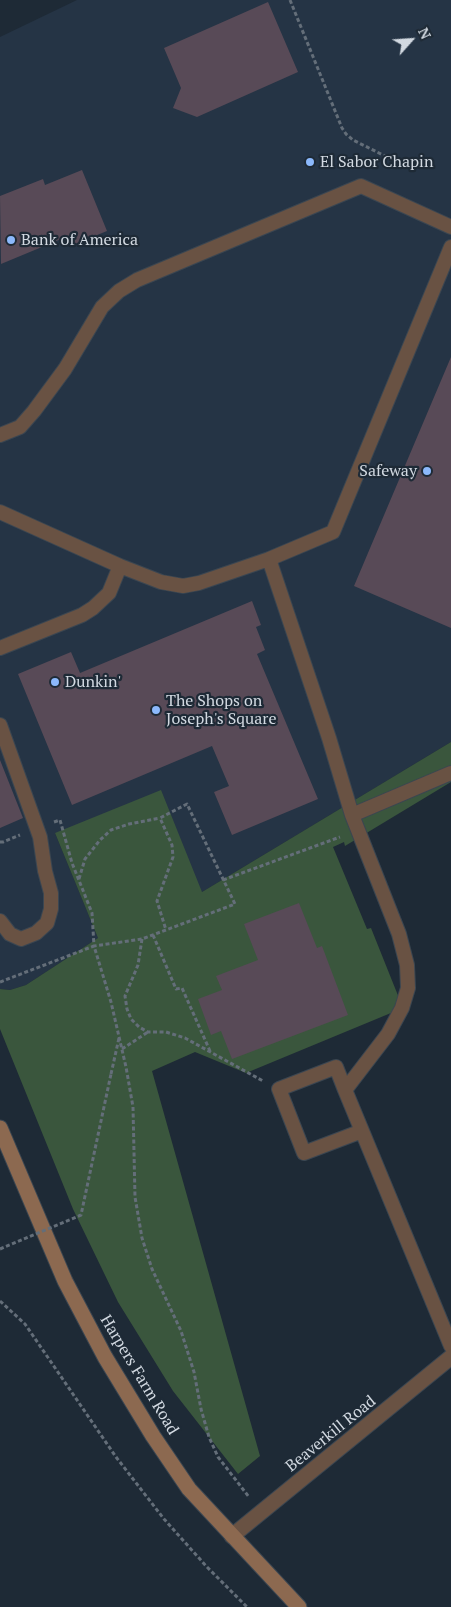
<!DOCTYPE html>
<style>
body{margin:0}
#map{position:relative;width:451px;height:1607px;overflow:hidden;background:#1e2a36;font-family:"PT Serif",serif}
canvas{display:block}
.north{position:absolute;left:386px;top:15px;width:50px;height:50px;-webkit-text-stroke:4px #1e2a36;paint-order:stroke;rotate:64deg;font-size:14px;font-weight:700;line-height:20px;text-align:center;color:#d2d9e1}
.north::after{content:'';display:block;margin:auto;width:18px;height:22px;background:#d2d9e1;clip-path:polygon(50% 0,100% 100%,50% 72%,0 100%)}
</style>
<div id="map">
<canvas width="451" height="1607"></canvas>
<div class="north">N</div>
</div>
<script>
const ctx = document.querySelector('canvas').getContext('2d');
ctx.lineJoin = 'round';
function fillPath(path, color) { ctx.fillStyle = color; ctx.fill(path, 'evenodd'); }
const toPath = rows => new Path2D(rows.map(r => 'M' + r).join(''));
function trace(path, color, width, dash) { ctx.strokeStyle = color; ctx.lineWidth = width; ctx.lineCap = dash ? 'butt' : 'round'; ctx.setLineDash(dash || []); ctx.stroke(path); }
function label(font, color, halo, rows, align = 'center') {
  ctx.font = font + ' "PT Serif",serif'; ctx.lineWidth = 4.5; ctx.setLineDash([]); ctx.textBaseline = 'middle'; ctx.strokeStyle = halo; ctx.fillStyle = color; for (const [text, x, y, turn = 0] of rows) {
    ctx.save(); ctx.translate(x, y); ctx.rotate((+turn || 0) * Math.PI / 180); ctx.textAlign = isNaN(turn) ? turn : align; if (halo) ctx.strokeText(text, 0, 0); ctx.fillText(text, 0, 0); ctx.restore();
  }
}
fillPath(toPath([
 [77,0,451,0,451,742,202,892,55,833,98,938,26,985,10,990,0,989,0,37]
]), '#253445');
fillPath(toPath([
 [451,742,451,782,345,846,344,842,333,847,367,929,371,928,403,1008,246,1073,195,1052,152,1071,260,1456,238,1474,173,1391,118,1302,73,1209,0,1029,0,989,10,990,26,985,98,938,55,833,161,790,202,892]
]), '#3a563d');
fillPath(toPath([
 [268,2,298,72,197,117,173,108,181,88,164,48],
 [82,170,107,231,70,246,66,237,1,264,0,196,43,179,45,185],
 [451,357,451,628,354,586],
 [252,601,261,625,256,627,265,650,257,654,318,799,232,835,214,792,229,786,212,746,72,805,18,674,71,652,80,673],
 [0,760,23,818,0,828],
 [299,903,317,948,322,946,348,1015,232,1059,221,1031,211,1035,198,999,222,990,216,976,258,960,244,924]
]), '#584a57');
const lane = toPath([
 [0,435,20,427,34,411,65,369,102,307,119,291,137,280,361,186,451,227],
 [0,512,120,566,161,582,183,586,199,583,269,559,329,738,352,815,399,934,407,965,408,988,402,1008,388,1034,345,1090,451,1346],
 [269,559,333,532,451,247],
 [0,648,82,615,93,608,109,593,120,566],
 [0,725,40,837,45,871,51,893,51,909,47,923,36,933,21,939,10,934,0,921],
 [352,815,451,773],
 [345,1090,336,1067,279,1089,304,1153,362,1131]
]);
const street = toPath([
 [232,1536,451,1357]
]);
const secondary = toPath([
 [0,1128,65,1281,105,1357,153,1436,189,1489,299,1607]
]);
trace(lane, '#3b4651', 16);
trace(street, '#3b4651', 17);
trace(secondary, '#3b4651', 17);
trace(toPath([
 [290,0,342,128,346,134,353,140,395,161],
 [54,822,60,820,72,863,92,913,94,946,142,939,235,904,187,804,160,818,172,845,173,857,157,901,166,930],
 [0,842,3,842,20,835],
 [79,879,85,859,100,840,111,830,129,824,160,818],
 [223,880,340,837],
 [153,935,176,989,182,988,210,1051],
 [142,939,138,965,125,996,127,1009,131,1019,139,1027,148,1032,166,1032,185,1038,263,1081],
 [0,982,94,946,111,1002,126,1067,133,1107,135,1197,142,1238,152,1269,181,1331,194,1372,201,1409,209,1437,218,1457,249,1497],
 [122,1049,148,1032],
 [111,1074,119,1038],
 [0,1301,25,1324,116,1457,164,1519,207,1567,247,1607]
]), '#646e79', 3, [4, 2.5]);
trace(lane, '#695243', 14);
trace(street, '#695243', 15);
trace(secondary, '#8c6950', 15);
trace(toPath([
 [0,1249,81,1215,111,1074]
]), '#646e79', 3, [4, 2.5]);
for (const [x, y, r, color] of [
 [310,162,5,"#8cb9fc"],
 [11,240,5,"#8cb9fc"],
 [427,471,5,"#8cb9fc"],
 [55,682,5,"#8cb9fc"],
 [156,710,5,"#8cb9fc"]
]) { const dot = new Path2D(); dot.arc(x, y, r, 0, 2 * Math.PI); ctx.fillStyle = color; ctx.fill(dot); trace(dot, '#1e2a36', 2); }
label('16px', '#d2d9e1', '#1e2a36', [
 ["El Sabor Chapin",320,162],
 ["Bank of America",21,240],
 ["Safeway",417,471,"right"],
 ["Dunkin'",65,682],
 ["The Shops on",166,701],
 ["Joseph's Square",166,719]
], 'left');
label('16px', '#d2d9e1', '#1e2a36', [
 ["Harpers Farm Road",139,1375,59],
 ["Beaverkill Road",331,1434,-39]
]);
</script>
